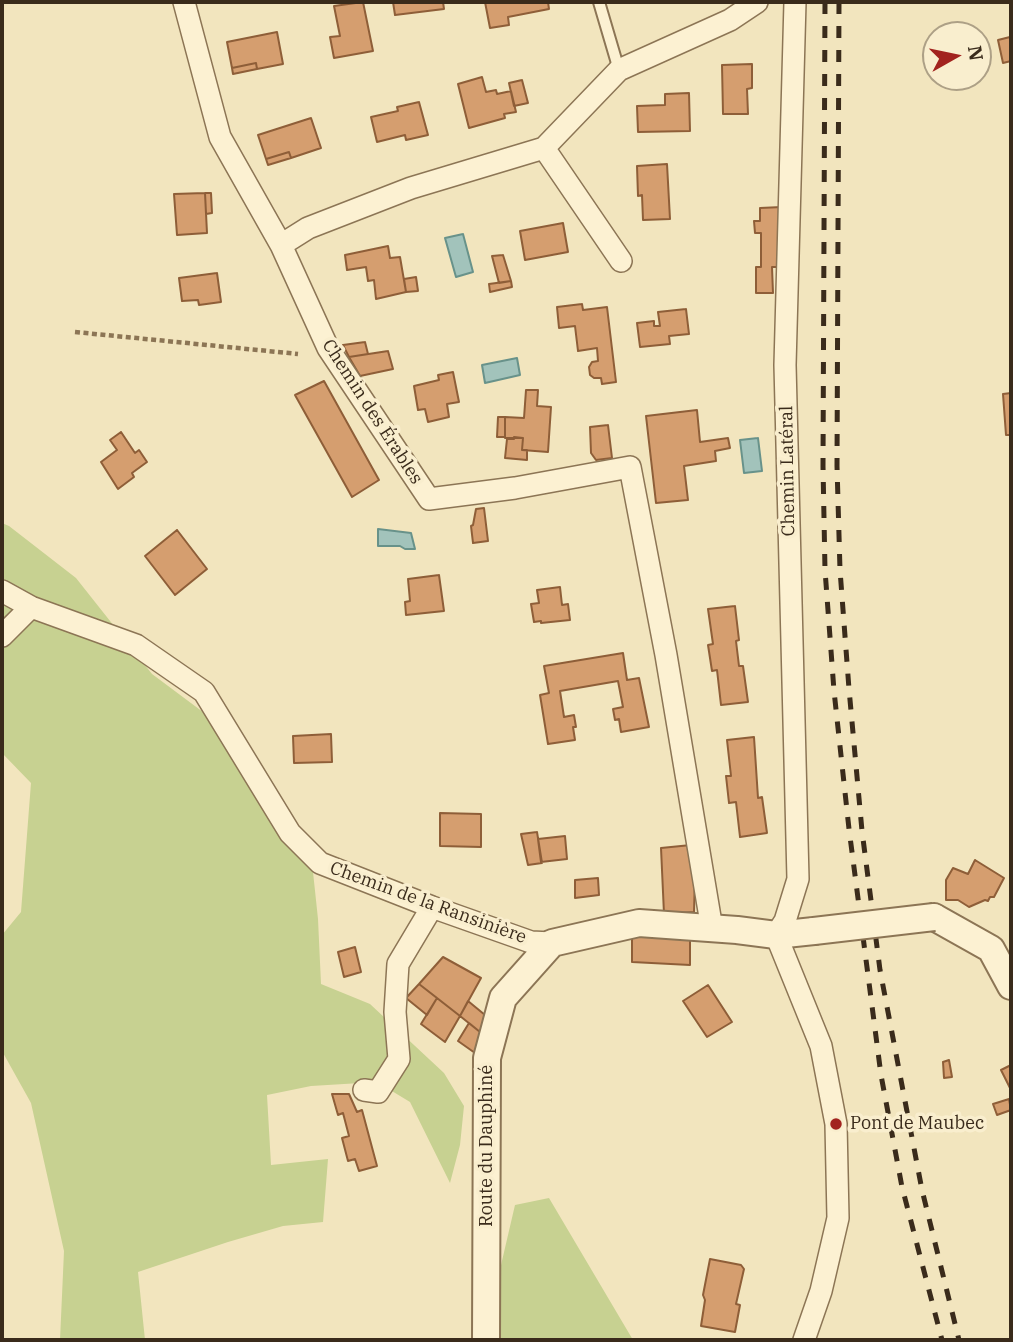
<!DOCTYPE html>
<meta charset="utf-8">
<style>
body{margin:0}
#map{position:relative;width:1013px;height:1342px;overflow:hidden;background:#f2e5be;font-family:"IBM Plex Serif",serif}
canvas{display:block}
.frame{position:absolute;inset:0;border:4px solid #3a2b1b;pointer-events:none}
.north{position:absolute;left:922px;top:21px;width:70px;height:70px;box-sizing:border-box;background:#f9eece;border:2px solid #ada086;border-radius:50%;rotate:81deg;font-size:19px;font-weight:700;line-height:28px;text-align:center;color:#3a2b1b}
.north::after{content:'';display:block;margin:auto;width:24px;height:32px;background:#a2231e;clip-path:polygon(50% 0,100% 100%,50% 72%,0 100%)}
</style>
<div id="map">
<canvas width="1013" height="1342"></canvas>
<div class="frame"></div>
<div class="north">N</div>
</div>
<script>
const ctx = document.querySelector('canvas').getContext('2d');
ctx.lineJoin = 'round';
function fillPath(path, color) { ctx.fillStyle = color; ctx.fill(path, 'evenodd'); }
const toPath = rows => new Path2D(rows.map(r => 'M' + r).join(''));
function trace(path, color, width, dash) { ctx.strokeStyle = color; ctx.lineWidth = width; ctx.lineCap = dash ? 'butt' : 'round'; ctx.setLineDash(dash || []); ctx.stroke(path); }
function label(font, color, halo, rows, align = 'center') {
  ctx.font = font + ' "IBM Plex Serif",serif'; ctx.lineWidth = 7; ctx.setLineDash([]); ctx.textBaseline = 'middle'; ctx.strokeStyle = halo; ctx.fillStyle = color; for (const [text, x, y, turn = 0] of rows) {
    ctx.save(); ctx.translate(x, y); ctx.rotate((+turn || 0) * Math.PI / 180); ctx.textAlign = isNaN(turn) ? turn : align; if (halo) ctx.strokeText(text, 0, 0); ctx.fillText(text, 0, 0); ctx.restore();
  }
}
fillPath(toPath([
 [2,523,9,526,76,578,152,674,207,715,313,872,318,919,321,984,370,1004,444,1073,464,1106,460,1145,450,1183,410,1102,377,1082,311,1086,267,1095,271,1165,328,1159,323,1222,283,1226,228,1242,138,1272,145,1340,60,1340,64,1251,31,1103,2,1051,2,935,21,912,31,783,2,753],
 [549,1198,633,1340,499,1340,498,1278,515,1205]
]), '#c7d191');
const water = toPath([
 [463,234,473,272,456,277,445,238,463,234],
 [517,358,520,375,485,383,482,365,517,358],
 [758,438,762,471,744,473,740,440,758,438],
 [378,529,411,533,415,549,405,549,400,546,378,546,378,529]
]);
fillPath(water, '#a2c3bb');
trace(water, '#68928a', 2);
const building = toPath([
 [363,2,373,51,334,58,330,37,340,36,334,6,363,2],
 [393,2,443,2,444,9,395,15,393,2],
 [485,2,548,2,549,9,508,17,509,25,490,28,485,2],
 [277,32,283,64,257,69,256,63,232,68,227,42,277,32],
 [1010,37,1011,61,1003,63,998,40,1010,37],
 [256,63,257,69,233,74,232,68,256,63],
 [752,64,752,88,747,89,748,114,723,114,722,65,752,64],
 [482,77,486,92,496,90,497,94,511,91,516,112,504,114,505,118,469,128,458,84,482,77],
 [522,80,528,103,514,106,509,83,522,80],
 [689,93,690,131,638,132,637,106,665,105,665,94,689,93],
 [419,102,428,135,406,140,405,135,377,142,371,117,398,111,397,107,419,102],
 [311,118,321,148,291,158,289,152,266,159,258,135,311,118],
 [289,152,291,158,268,165,266,159,289,152],
 [667,164,670,219,643,220,642,195,638,196,637,166,667,164],
 [205,193,211,193,212,213,206,214,205,193],
 [205,193,207,233,177,235,174,194,205,193],
 [782,207,781,267,772,267,773,293,756,293,756,267,761,267,761,233,755,233,754,221,760,221,760,208,782,207],
 [563,223,568,252,525,260,520,231,563,223],
 [388,246,390,258,400,257,406,292,376,299,374,280,368,281,366,267,347,270,345,255,388,246],
 [503,255,511,281,499,283,492,256,503,255],
 [217,273,221,302,199,305,198,300,182,301,179,278,217,273],
 [416,277,418,291,406,292,404,279,416,277],
 [511,281,512,287,490,292,489,284,511,281],
 [582,304,583,310,607,307,616,382,602,384,601,378,594,378,590,375,589,367,592,362,598,361,597,348,578,351,575,326,559,328,557,307,582,304],
 [686,309,689,334,669,336,670,344,640,347,637,323,654,321,654,326,660,326,658,312,686,309],
 [365,342,368,354,349,357,343,345,365,342],
 [388,351,393,369,360,376,349,357,388,351],
 [453,372,459,402,447,404,449,417,428,422,425,409,418,410,414,386,439,380,438,375,453,372],
 [324,381,379,480,352,497,295,395,324,381],
 [526,390,538,390,537,406,551,407,548,452,522,450,523,438,505,438,505,417,524,418,526,390],
 [1011,393,1011,435,1006,435,1003,394,1011,393],
 [697,410,700,442,728,438,730,448,715,451,716,461,684,466,688,500,656,503,646,416,697,410],
 [498,417,505,417,505,437,497,437,498,417],
 [608,425,612,458,596,460,591,453,590,427,608,425],
 [121,432,135,453,139,450,147,462,132,473,134,477,118,489,101,462,117,450,110,440,121,432],
 [514,437,523,438,522,450,527,450,527,460,505,458,507,439,514,439,514,437],
 [484,508,488,541,473,543,471,526,473,525,476,509,484,508],
 [177,530,207,569,175,595,145,556,177,530],
 [439,575,444,611,406,615,405,602,410,601,408,579,439,575],
 [560,587,562,605,568,604,570,620,541,623,541,621,534,622,531,604,539,603,537,590,560,587],
 [735,606,739,640,736,641,739,666,743,666,748,702,721,705,717,670,712,671,708,645,713,644,708,609,735,606],
 [623,653,627,680,639,678,649,727,621,732,619,719,615,720,613,709,623,707,618,681,560,691,564,717,574,715,576,727,573,727,575,740,548,744,540,695,549,693,544,666,623,653],
 [331,734,332,762,294,763,293,736,331,734],
 [754,737,758,798,762,797,767,833,740,837,736,802,729,803,726,776,731,776,727,740,754,737],
 [440,813,481,814,481,847,440,846,440,813],
 [537,832,542,863,528,865,521,834,537,832],
 [565,836,567,859,541,862,538,839,565,836],
 [691,845,695,876,694,912,664,914,661,848,691,845],
 [975,860,1004,878,994,897,990,897,988,901,985,900,969,907,958,900,946,900,946,880,953,868,968,874,975,860],
 [598,878,599,895,575,898,575,880,598,878],
 [632,937,690,937,690,965,632,962,632,937],
 [355,947,361,972,344,977,338,952,355,947],
 [443,957,481,978,460,1016,419,984,443,957],
 [419,984,437,998,427,1015,406,998,419,984],
 [708,985,732,1022,707,1037,683,1001,708,985],
 [437,998,460,1016,445,1042,421,1024,437,998],
 [468,1001,485,1015,480,1032,460,1016,468,1001],
 [469,1023,480,1032,475,1053,458,1041,469,1023],
 [949,1060,952,1077,944,1078,943,1062,949,1060],
 [1011,1065,1011,1090,1001,1070,1011,1065],
 [332,1094,349,1094,357,1112,362,1110,377,1166,359,1171,355,1159,348,1161,342,1138,349,1136,343,1113,338,1115,332,1094],
 [1009,1099,1011,1110,997,1115,993,1104,1009,1099],
 [710,1259,741,1265,744,1269,736,1304,740,1305,735,1332,701,1326,705,1300,703,1295,710,1259]
]);
fillPath(building, '#d59e6f');
trace(building, '#8e5e38', 2);
const service = toPath([
 [599,2,619,70]
]);
const minor = toPath([
 [184,2,220,137,281,245],
 [795,2,785,365,798,879,785,921,776,935,821,1046,836,1124,838,1218,821,1291,804,1340],
 [544,148,621,261],
 [2,591,31,607,136,645,204,692,290,833,320,863,432,907,531,942,552,943],
 [2,636,31,607],
 [712,929,666,655,630,467,515,488,429,499,328,348,281,245,308,228,411,188,544,148,619,70,730,20,757,2],
 [364,1090,378,1092,399,1059,395,1012,398,964,432,907]
]);
const tertiary = toPath([
 [934,917,991,949,1011,986],
 [486,1340,487,1058,503,998,552,943,639,923,737,930,776,935,814,931]
]);
trace(service, '#8c7555', 14);
trace(minor, '#8c7555', 24);
trace(tertiary, '#8c7555', 30);
trace(toPath([
 [75,332,298,354]
]), '#8c7555', 4.5, [5, 3.5]);
trace(service, '#fcf1d2', 10);
trace(minor, '#fcf1d2', 21);
trace(tertiary, '#fcf1d2', 26);
trace(toPath([
 [825,2,823,466,825,570,834,691,849,829,881,1075,902,1187,942,1340],
 [839,2,837,466,840,570,849,689,862,831,880,970,922,1190,959,1340]
]), '#3a2b1b', 5, [12, 12]);
const tertiaryBridge = toPath([
 [814,931,934,917]
]);
trace(tertiaryBridge, '#8c7555', 30, []);
trace(tertiaryBridge, '#fcf1d2', 26);
for (const [x, y, r, color] of [
 [836,1124,7,"#a2231e"]
]) { const dot = new Path2D(); dot.arc(x, y, r, 0, 2 * Math.PI); ctx.fillStyle = color; ctx.fill(dot); trace(dot, '#f9eece', 2.5); }
label('18px', '#3a2b1b', '#f9eece', [
 ["Chemin des Érables",372,412,57],
 ["Chemin Latéral",788,471,-91],
 ["Chemin de la Ransinière",428,903,20],
 ["Route du Dauphiné",487,1146,-90]
]);
label('18px', '#3a2b1b', '#f9eece', [
 ["Pont de Maubec",850,1124]
], 'left');
</script>
